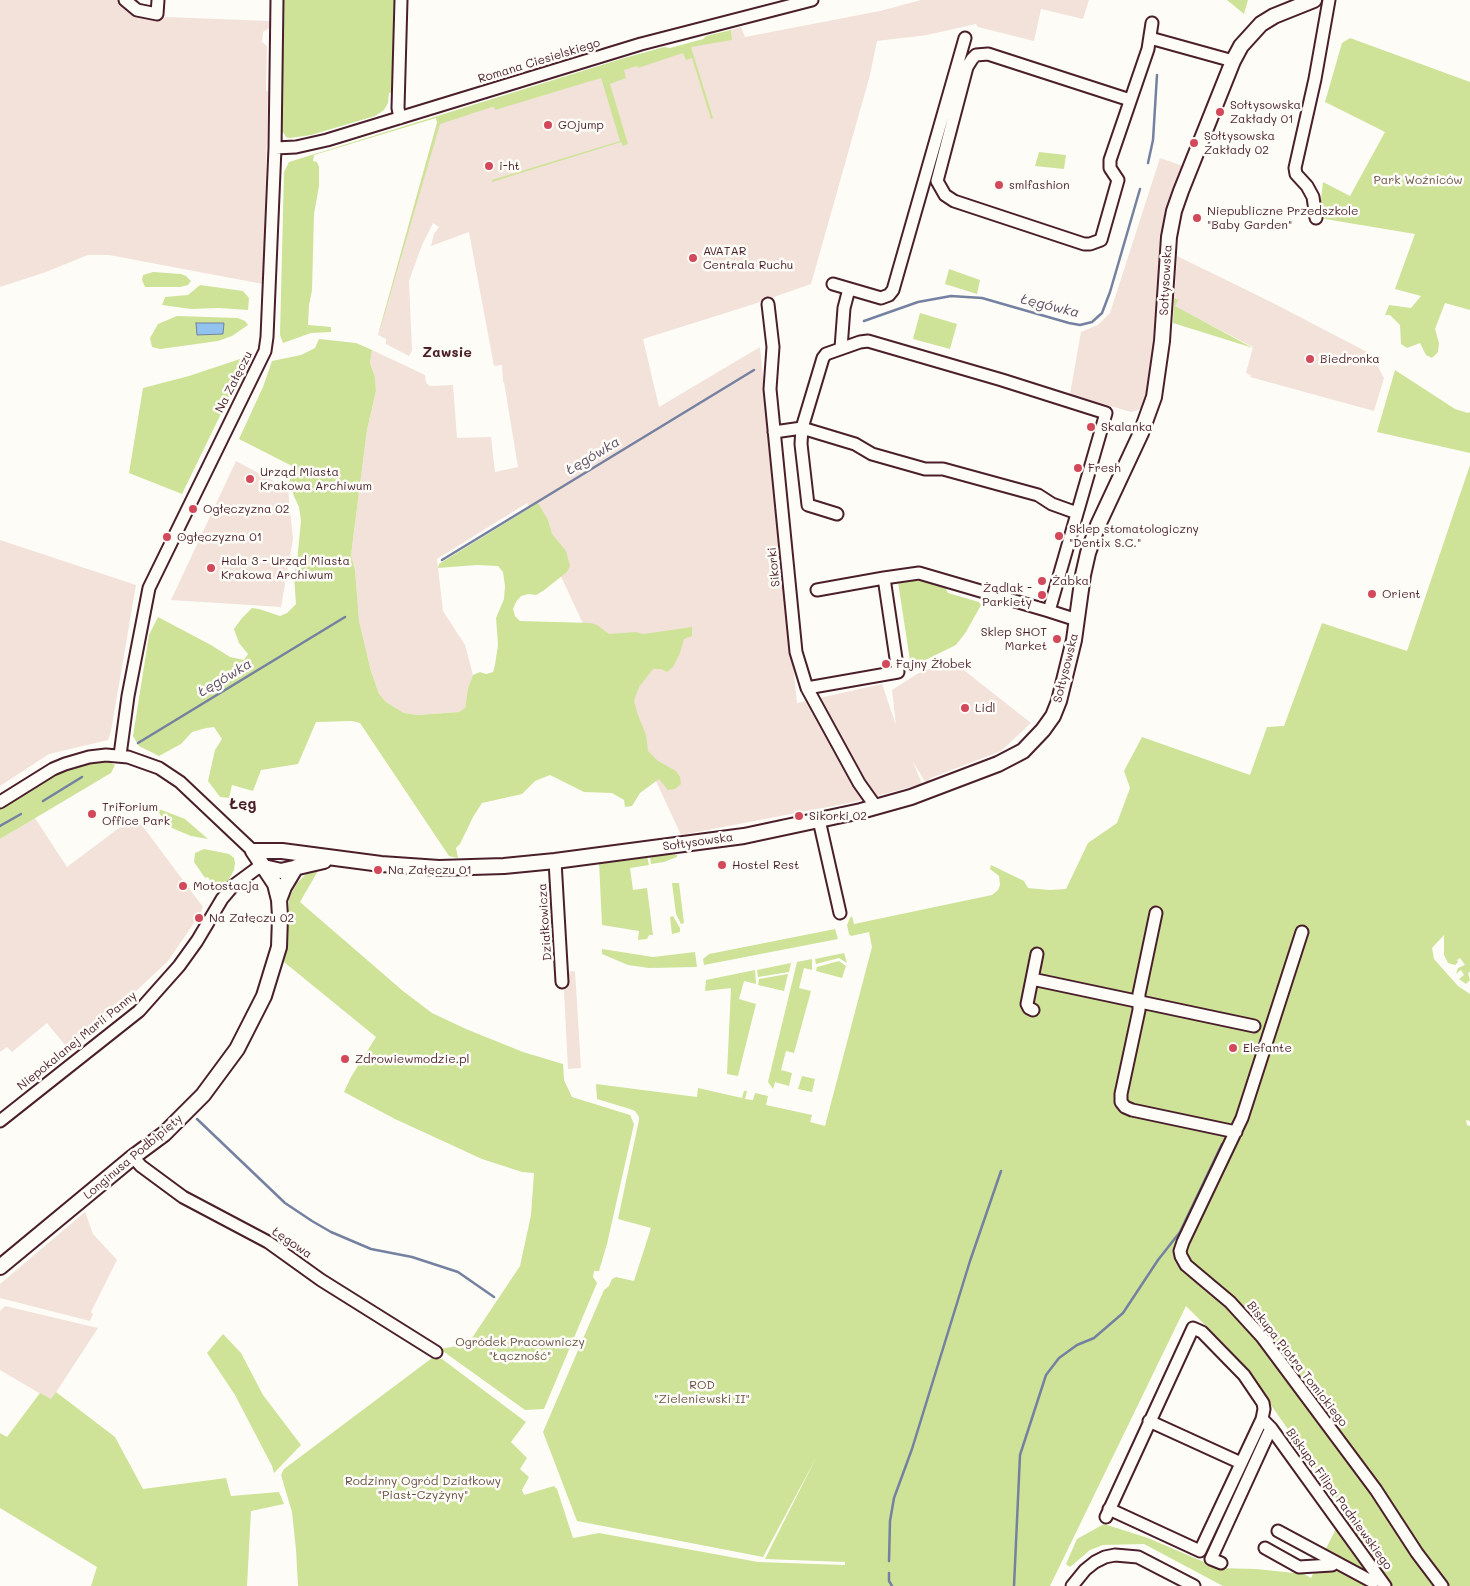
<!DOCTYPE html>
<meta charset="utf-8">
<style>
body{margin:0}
canvas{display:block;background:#fdfcf7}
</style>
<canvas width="1470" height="1586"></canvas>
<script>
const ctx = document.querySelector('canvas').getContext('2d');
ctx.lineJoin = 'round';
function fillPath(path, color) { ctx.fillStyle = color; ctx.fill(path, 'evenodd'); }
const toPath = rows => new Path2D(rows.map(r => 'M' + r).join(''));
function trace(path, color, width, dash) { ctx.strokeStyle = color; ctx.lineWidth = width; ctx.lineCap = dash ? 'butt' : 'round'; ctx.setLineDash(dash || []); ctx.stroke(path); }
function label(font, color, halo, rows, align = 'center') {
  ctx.font = font + ' Mali,sans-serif'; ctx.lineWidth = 5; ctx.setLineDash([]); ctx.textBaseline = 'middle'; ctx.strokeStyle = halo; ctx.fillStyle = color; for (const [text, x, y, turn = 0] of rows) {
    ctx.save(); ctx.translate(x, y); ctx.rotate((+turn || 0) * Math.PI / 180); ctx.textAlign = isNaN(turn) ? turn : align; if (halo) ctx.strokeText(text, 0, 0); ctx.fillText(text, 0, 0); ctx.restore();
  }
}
fillPath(toPath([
 [0,0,117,0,134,14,159,19,166,17,270,21,269,28,263,32,262,42,267,46,266,90,268,92,263,284,109,255,88,255,46,272,0,287],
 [921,0,1089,0,1083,19,1041,9,1034,41,978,27,976,24,927,35,877,41,870,75,811,284,754,304,643,339,659,407,760,347,797,703,882,684,896,725,892,690,917,674,951,660,1031,723,1001,751,931,778,926,783,913,762,922,784,854,802,681,835,527,503,437,559,443,611,465,645,473,675,468,688,465,708,459,712,417,715,404,713,386,702,379,694,371,671,359,621,355,570,351,555,367,430,376,391,375,377,370,363,372,350,425,375,426,383,430,386,453,385,457,438,491,437,495,472,518,467,504,382,503,382,502,365,494,366,469,232,431,246,434,234,439,227,433,223,422,245,409,281,412,350,409,356,386,344,386,339,378,335,437,123,691,46,732,40,731,30,741,27,745,37,880,11],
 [1160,158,1183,166,1173,192,1162,236,1157,315,1146,400,1144,406,1138,410,1131,412,1070,394,1081,332,1098,325,1110,313],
 [1177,256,1271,302,1371,354,1384,378,1374,411,1250,377,1251,375,1246,373,1253,347,1174,306],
 [236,461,288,489,293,539,281,607,171,600],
 [0,540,136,585,111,731,108,740,49,754,0,786],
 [135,816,203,907,200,914,168,961,100,1025,69,1050,47,1023,12,1052,7,1047,0,1052,0,839,35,818,67,867],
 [575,971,581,1068,568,1069,563,972],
 [85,1212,93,1234,117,1260,91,1312,93,1314,90,1321,0,1298,0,1284],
 [5,1306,98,1328,51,1400,0,1370,0,1311]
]), '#f3e2da');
fillPath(toPath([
 [282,0,395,0,393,92,389,93,388,103,384,110,375,116,311,135,290,138,286,137,283,132,280,132],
 [1227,0,1248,0,1244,14],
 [731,30,732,40,691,47,713,118,711,119,692,58,686,60,683,53,638,68,637,66,624,70,626,78,610,84,628,144,623,146,621,142,492,182,492,180,620,141,601,78,495,110,494,107,492,107,440,124,381,326,378,335,437,123,436,118,314,155,313,161,317,162,319,167,319,186,314,214,312,290,309,305,308,325,331,327,331,332,311,333,283,343,280,335,284,172,289,162,621,59,664,47,670,48,703,39,706,36],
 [1350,38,1470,82,1470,310,1445,303,1435,329,1439,343,1438,352,1432,358,1426,355,1420,343,1407,348,1401,344,1400,325,1390,315,1385,315,1389,305,1411,308,1421,296,1395,289,1415,234,1319,218,1323,182,1350,196,1385,132,1325,102,1342,43],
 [633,52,338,144,300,153,300,152,333,144],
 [1039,152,1066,155,1064,169,1035,166],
 [949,269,980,280,977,294,945,284],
 [153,272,181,274,186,276,191,281,188,285,180,287,145,287,142,280,143,275],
 [200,285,243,291,249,298,248,310,219,308,191,309,162,305,165,297,188,295],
 [1174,298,1178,300,1175,306,1253,348,1173,323],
 [920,313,957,324,950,349,913,339],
 [177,316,238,318,245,321,248,325,232,336,218,341,160,349,152,347,150,338,158,324],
 [319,339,356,343,372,350,370,363,375,377,376,391,367,430,351,555,355,570,359,621,371,671,379,694,386,702,404,713,417,715,459,712,465,708,468,688,473,675,480,672,486,674,493,672,495,665,498,645,496,618,504,599,505,586,503,572,498,566,477,565,438,568,439,564,538,503,548,520,552,534,566,551,570,566,567,572,543,591,536,595,529,594,521,596,516,602,513,609,515,616,520,621,591,623,597,625,609,634,636,632,643,634,692,627,692,636,684,639,680,653,673,667,667,672,661,669,653,669,639,687,634,701,638,715,646,735,648,751,658,761,676,771,680,777,681,784,675,789,668,790,659,779,640,793,632,806,625,807,624,800,612,793,584,792,550,775,535,781,522,794,482,803,473,817,460,844,456,848,458,858,449,856,360,723,352,721,316,722,298,764,261,770,253,791,232,785,229,798,220,797,208,781,215,750,222,739,214,727,206,728,192,732,181,744,159,756,139,746,133,736,149,635,158,617,211,645,230,657,244,660,248,654,239,643,234,629,242,618,252,608,259,609,280,616,287,613,296,604,294,575,297,562,301,521,299,507,293,494,293,487,289,484,292,466,239,439,263,387,272,361,301,355,315,348],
 [249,356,182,494,129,473,143,388,189,376],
 [1395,370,1455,409,1468,413,1470,412,1470,453,1377,432],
 [1470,465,1470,972,1468,973,1470,980,1466,984,1459,979,1464,975,1461,970,1456,974,1458,968,1465,965,1460,958,1457,960,1458,962,1455,965,1448,963,1444,955,1444,935,1432,948,1434,959,1458,986,1470,994,1470,1121,1466,1120,1467,1125,1470,1126,1470,1586,1223,1586,1144,1544,1103,1545,1090,1550,1070,1567,1066,1564,1077,1539,1104,1524,1148,1538,1218,1568,1256,1569,1304,1574,1311,1578,1345,1511,1273,1408,1227,1347,1186,1306,1050,1586,298,1586,296,1550,292,1512,281,1475,284,1469,432,1358,442,1359,526,1422,511,1442,527,1458,520,1469,529,1477,522,1490,524,1495,554,1486,557,1489,573,1538,599,1533,758,1562,845,1565,845,1562,765,1559,817,1456,763,1557,577,1521,543,1432,604,1290,609,1286,612,1279,616,1277,634,1281,651,1228,618,1219,639,1120,639,1117,635,1111,630,1109,597,1099,596,1084,697,1097,698,1088,742,1098,744,1091,747,1091,745,1099,753,1100,755,1093,768,1096,766,1105,812,1115,810,1122,825,1126,872,947,869,932,851,936,849,934,847,925,850,918,852,916,854,924,992,895,998,890,1000,885,999,876,990,869,991,865,1024,881,1028,888,1050,890,1066,889,1088,843,1117,823,1130,788,1124,771,1142,737,1250,775,1267,727,1284,726,1322,623,1407,651],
 [918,580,944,585,948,593,979,602,981,605,966,632,956,645,911,667,898,582],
 [103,759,115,765,111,773,0,839,0,809,35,786,76,765],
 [159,809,185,819,208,839,191,836,172,828,164,820,158,811],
 [204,849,229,854,234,858,235,863,234,870,224,888,219,889,211,886,209,884,211,882,208,877,205,878,194,862,195,853],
 [670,854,677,855,677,857,664,862,651,864,650,856],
 [647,856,649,865,630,868,633,890,647,888,653,935,649,935,647,939,638,940,639,931,602,925,599,862],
 [316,868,319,869,300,902,403,991,432,1013,466,1029,523,1052,563,1064,564,1080,572,1097,630,1115,634,1124,607,1244,599,1271,594,1271,593,1277,597,1283,544,1409,525,1410,440,1349,468,1344,520,1266,531,1215,534,1173,522,1172,482,1159,395,1119,344,1092,351,1077,376,1037,284,962,287,949,289,898,297,883,307,873],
 [672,883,679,883,684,923,681,924,676,914],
 [673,916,680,928,680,932,672,934,670,917],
 [835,929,838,939,704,965,703,959,709,954],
 [602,949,653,957,695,952,697,967,649,968,628,965,602,954],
 [844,953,847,963,839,958,816,964,815,959],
 [812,959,812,970,804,968,799,988,811,991,794,1053,786,1051,781,1070,792,1073,789,1086,775,1082,773,1089,768,1082,797,962],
 [839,961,846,966,842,978,816,971,817,967],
 [791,963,789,972,758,977,757,970],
 [755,970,756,984,744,981,739,999,756,1004,738,1076,727,1074,731,988,705,991,706,980],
 [788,974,784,991,758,985,759,979],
 [802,1076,815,1079,812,1092,798,1089],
 [223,1334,241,1353,263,1395,301,1445,274,1473,272,1466,235,1395,207,1353],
 [56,1392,115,1437,143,1489,226,1478,231,1496,279,1492,284,1504,251,1511,247,1586,91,1586,97,1567,0,1508,0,1433,7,1437,40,1393,51,1399]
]), '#cee398');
const water = toPath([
 [196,323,224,323,223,334,197,335,196,323]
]);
fillPath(water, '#92c2ee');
trace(water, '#7581a0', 1);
trace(toPath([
 [1148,163,1153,140,1157,75],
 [864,321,918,302,951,296,982,298,1069,323,1080,325,1092,322,1102,313,1110,292,1140,189],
 [442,560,754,370],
 [138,743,345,617],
 [43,801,82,777],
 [0,826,21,814],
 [197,1119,285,1203,312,1221,331,1232,371,1249,412,1257,458,1272,494,1297],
 [889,1561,890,1521,894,1498,912,1449,970,1261,1001,1171],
 [889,1573,889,1581,892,1586],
 [1014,1586,1020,1455,1046,1375,1059,1358,1077,1345,1094,1338,1123,1313,1158,1260,1180,1232,1222,1144]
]), '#7581a0', 2.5);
const minor = toPath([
 [125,0,137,10,157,14,158,0],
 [1150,38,1233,61],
 [1130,100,988,54,976,55,972,59,967,67,937,181,945,195,954,201,1084,244,1090,244,1101,240,1118,180,1110,168,1110,160,1148,49,1152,23],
 [400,118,398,108,401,0],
 [275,148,296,147,327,140,641,44,812,0],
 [1316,218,1313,197,1307,186,1296,174,1295,168,1315,79,1329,0],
 [833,284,881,298,889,295,893,290,965,38],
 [768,304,773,347,770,389,796,652,807,688,859,783,876,807],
 [841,348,844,308,849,289],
 [774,432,802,428,823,358,826,354,860,342,868,341,1002,380,1106,413,1049,611,1077,620],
 [837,514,808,505,801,444,802,428,855,444,872,454,925,469,943,469,1038,495,1052,504,1077,513],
 [817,590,884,578],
 [807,688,898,672,884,578,919,573,1049,611],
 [120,755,128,696,149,588,265,351,267,337,275,148,277,0],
 [0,802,53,769,65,764,89,757,106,755,128,757,159,768,180,782,253,851],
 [819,820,840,913],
 [555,861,562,982],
 [1156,913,1139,994,1139,1010,1121,1094,1121,1102,1125,1107,1132,1110,1236,1132],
 [1302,932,1242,1118,1183,1242,1180,1251,1181,1256,1186,1265,1230,1302,1262,1337,1376,1490,1417,1553,1442,1586],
 [1032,979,1254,1026],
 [1033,1010,1029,1008,1027,1004,1037,954],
 [0,1121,139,1011,179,966,197,941,222,899,233,886,256,869,264,867],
 [133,1157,141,1166,183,1197,268,1242,321,1280,436,1352],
 [1149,1421,1241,1463],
 [1109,1509,1200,1551,1262,1419],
 [1106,1517,1193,1328,1202,1332,1244,1375,1263,1403,1264,1409,1262,1419,1271,1428,1385,1586],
 [1278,1531,1373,1582,1379,1578],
 [1265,1548,1299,1567,1332,1565,1333,1561],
 [1221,1563,1211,1559,1271,1428],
 [1072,1586,1085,1570,1095,1562,1105,1557,1115,1555,1138,1557,1194,1586]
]);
const tertiary = toPath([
 [253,851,282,851,381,864,439,868,504,866,555,861,744,836,861,811,911,797,998,764,1023,751,1043,730,1053,716,1059,701,1074,640,1083,575,1088,553,1098,525,1141,433,1154,397,1162,341,1169,237,1174,211,1181,191,1233,61,1241,46,1261,24,1274,16,1314,0],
 [264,867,281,871,324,861],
 [279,900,284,887,296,867],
 [0,1267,133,1157,164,1134,203,1095,237,1049,264,996,279,947,280,917,279,900,275,884,253,851]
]);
trace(minor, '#4a1f2b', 15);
trace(tertiary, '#4a1f2b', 18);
trace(minor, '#fdfcf7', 11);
trace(tertiary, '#fdfcf7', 14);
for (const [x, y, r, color] of [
 [1220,112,5,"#d1495b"],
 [548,125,5,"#d1495b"],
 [1194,143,5,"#d1495b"],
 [489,166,5,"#d1495b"],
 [999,185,5,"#d1495b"],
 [1197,218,5,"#d1495b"],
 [693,258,5,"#d1495b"],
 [1310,359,5,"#d1495b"],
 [1091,427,5,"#d1495b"],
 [1078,468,5,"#d1495b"],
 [250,479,5,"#d1495b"],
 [193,509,5,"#d1495b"],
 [1059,536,5,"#d1495b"],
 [167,537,5,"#d1495b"],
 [211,568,5,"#d1495b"],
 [1042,581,5,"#d1495b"],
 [1372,594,5,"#d1495b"],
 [1042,595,5,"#d1495b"],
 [1057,639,5,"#d1495b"],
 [886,664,5,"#d1495b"],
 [965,708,5,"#d1495b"],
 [92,814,5,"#d1495b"],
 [799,816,5,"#d1495b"],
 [722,865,5,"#d1495b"],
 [378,870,5,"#d1495b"],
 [183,886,5,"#d1495b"],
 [199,918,5,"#d1495b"],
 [1233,1048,5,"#d1495b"],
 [345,1059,5,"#d1495b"]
]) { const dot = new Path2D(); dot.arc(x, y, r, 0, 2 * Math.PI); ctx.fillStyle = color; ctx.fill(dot); trace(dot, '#fdfcf7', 2); }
label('12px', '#4a1f2b', '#fdfcf7', [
 ["Romana Ciesielskiego",539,61,-17],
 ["Sołtysowska",1166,280,-87],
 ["Na Załęczu",234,382,-63],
 ["Sikorki",774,567,-96],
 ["Sołtysowska",1066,668,-76],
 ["Sołtysowska",698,842,-8],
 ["Działkowicza",545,922,-94],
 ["Niepokalanej Marii Panny",77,1041,-39],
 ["Longinusa Podbipięty",133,1157,-40],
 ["Łęgowa",292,1243,34],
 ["Biskupa Piotra Tomickiego",1297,1364,52],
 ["Biskupa Filipa Padniewskiego",1339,1499,54]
]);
label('12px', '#4a1f2b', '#fdfcf7', [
 ["Sołtysowska",1230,105],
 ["Zakłady 01",1230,119],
 ["GOjump",558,125],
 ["Sołtysowska",1204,136],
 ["Zakłady 02",1204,150],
 ["i-ht",499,166],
 ["smlfashion",1009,185],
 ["Niepubliczne Przedszkole",1207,211],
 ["\"Baby Garden\"",1207,225],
 ["AVATAR",703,251],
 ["Centrala Ruchu",703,265],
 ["Biedronka",1320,359],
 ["Skalanka",1101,427],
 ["Fresh",1088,468],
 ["Urząd Miasta",260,472],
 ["Krakowa Archiwum",260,486],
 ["Ogłęczyzna 02",203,509],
 ["Sklep stomatologiczny",1069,529],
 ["\"Dentix S.C.\"",1069,543],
 ["Ogłęczyzna 01",177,537],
 ["Hala 3 - Urząd Miasta",221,561],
 ["Krakowa Archiwum",221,575],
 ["Żabka",1052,581],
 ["Żądlak -",1032,588,"right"],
 ["Parkiety",1032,602,"right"],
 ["Orient",1382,594],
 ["Sklep SHOT",1047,632,"right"],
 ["Market",1047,646,"right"],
 ["Fajny Żłobek",896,664],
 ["Lidl",975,708],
 ["TriForium",102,807],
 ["Office Park",102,821],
 ["Sikorki 02",809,816],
 ["Hostel Rest",732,865],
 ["Na Załęczu 01",388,870],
 ["Motostacja",193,886],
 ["Na Załęczu 02",209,918],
 ["Elefante",1243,1048],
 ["Zdrowiewmodzie.pl",355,1059]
], 'left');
label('12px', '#6b5046', '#fdfcf7', [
 ["Park Woźniców",1418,180],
 ["Ogródek Pracowniczy",520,1342],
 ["\"Łączność\"",520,1356],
 ["ROD",702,1385],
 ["\"Zieleniewski II\"",702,1399],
 ["Rodzinny Ogród Działkowy",423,1481],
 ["\"Piast-Czyżyny\"",423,1495]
]);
label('italic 14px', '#605066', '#fdfcf7', [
 ["Łęgówka",1050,306,14],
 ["Łęgówka",593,456,-31],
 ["Łęgówka",225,678,-31]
]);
label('bold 14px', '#4a1f2b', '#fdfcf7', [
 ["Zawsie",447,353]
]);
label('bold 15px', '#4a1f2b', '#fdfcf7', [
 ["Łęg",243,804]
]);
</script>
